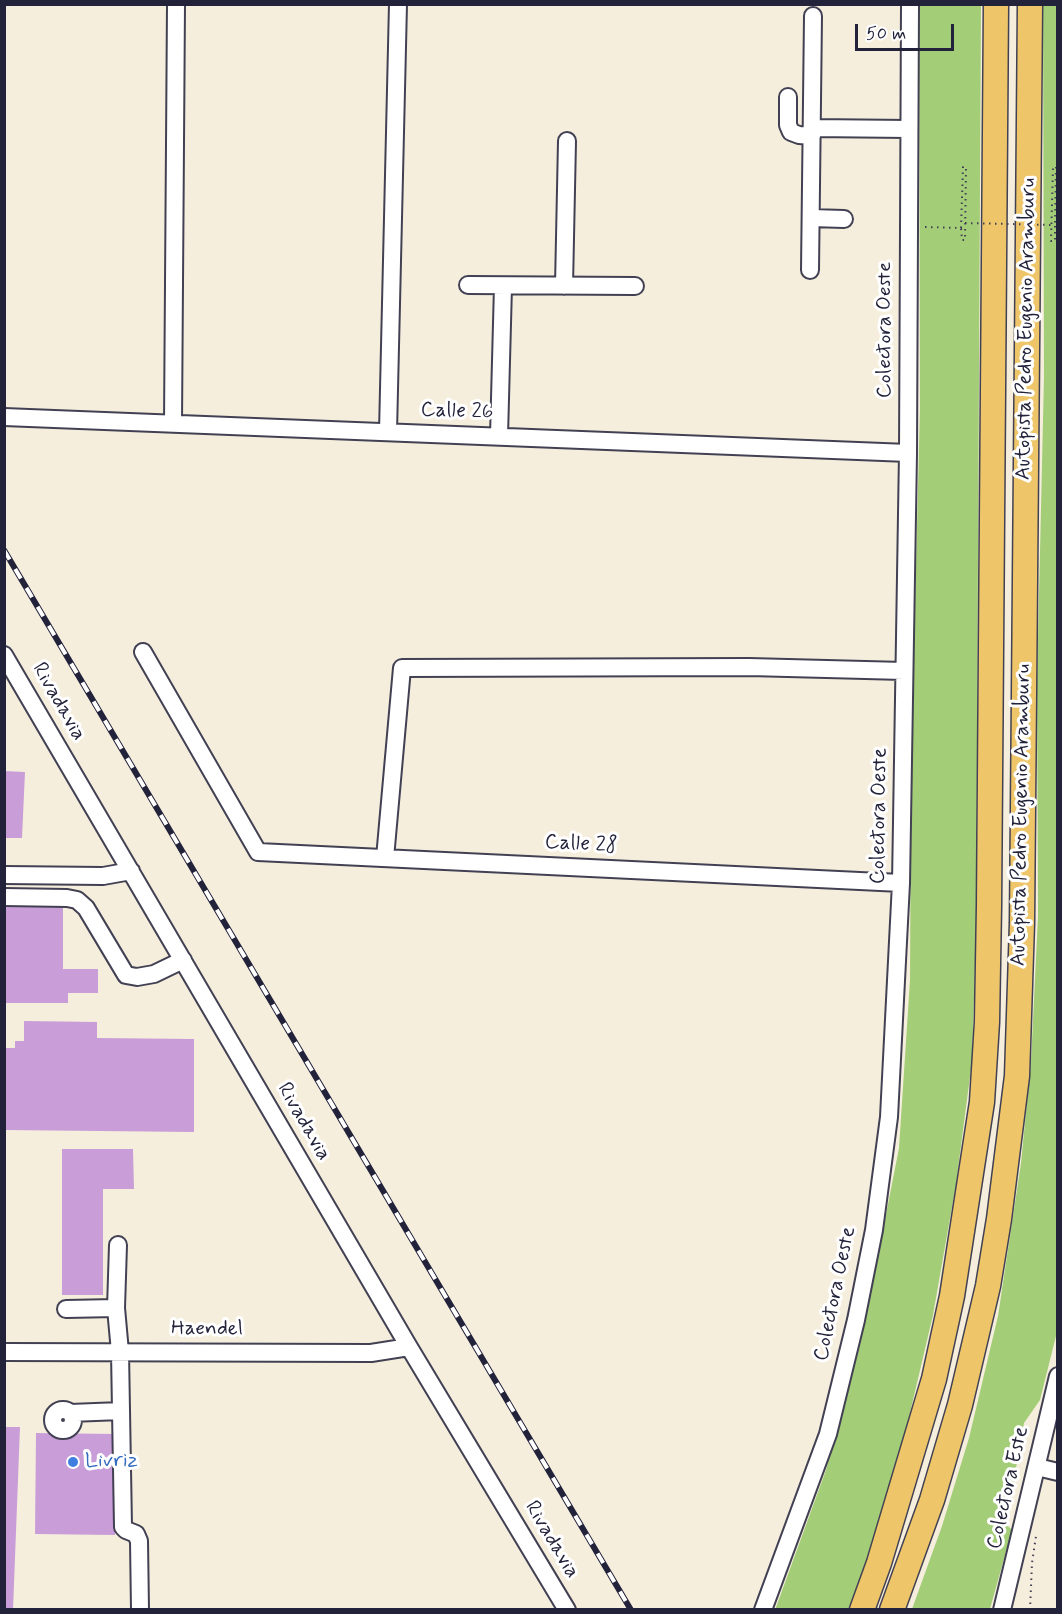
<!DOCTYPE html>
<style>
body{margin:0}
#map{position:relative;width:1062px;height:1614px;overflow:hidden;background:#f6eedd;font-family:Mynerve,sans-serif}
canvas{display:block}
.frame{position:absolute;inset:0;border:6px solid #22223b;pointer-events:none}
.scale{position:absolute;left:855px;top:24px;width:99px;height:27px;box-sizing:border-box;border:3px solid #22223b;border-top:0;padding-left:8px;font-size:18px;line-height:21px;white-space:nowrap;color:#22223b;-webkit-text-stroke:4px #fff;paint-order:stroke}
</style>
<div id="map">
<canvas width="1062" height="1614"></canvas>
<div class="frame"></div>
<div class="scale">50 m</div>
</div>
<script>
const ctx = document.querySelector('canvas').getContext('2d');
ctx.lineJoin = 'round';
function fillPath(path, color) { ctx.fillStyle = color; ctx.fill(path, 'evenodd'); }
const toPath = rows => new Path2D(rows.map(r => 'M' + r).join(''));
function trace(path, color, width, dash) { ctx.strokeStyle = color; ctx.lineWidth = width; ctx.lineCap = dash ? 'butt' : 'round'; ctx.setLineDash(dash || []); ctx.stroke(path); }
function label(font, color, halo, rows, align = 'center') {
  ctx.font = font + ' Mynerve,sans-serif'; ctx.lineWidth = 6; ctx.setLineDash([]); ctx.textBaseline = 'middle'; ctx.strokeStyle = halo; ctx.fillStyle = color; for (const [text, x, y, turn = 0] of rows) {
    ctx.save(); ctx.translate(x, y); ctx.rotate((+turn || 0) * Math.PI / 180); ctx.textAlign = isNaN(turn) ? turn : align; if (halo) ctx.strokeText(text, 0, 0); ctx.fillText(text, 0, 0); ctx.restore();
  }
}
fillPath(toPath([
 [919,5,981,5,976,933,972,1061,956,1184,933,1315,901,1451,862,1576,849,1609,775,1610,826,1470,865,1322,899,1148,910,980,911,761,920,409],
 [1043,5,1058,5,1057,1332,1040,1400,1024,1423,1006,1524,1012,1530,990,1609,912,1609,942,1526,969,1438,998,1316,1021,1163,1031,1062,1038,916,1037,683,1044,376]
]), '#a4cd78');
fillPath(toPath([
 [4,771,25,772,22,838,4,838],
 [4,907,63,907,63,969,98,969,98,993,68,993,68,1003,4,1003],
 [24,1021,97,1022,97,1038,194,1039,194,1132,4,1130,4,1048,15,1048,15,1041,24,1041],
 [62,1149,133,1149,134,1189,103,1189,103,1295,62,1295],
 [4,1427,20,1427,13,1610,4,1610],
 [36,1433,116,1434,115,1535,35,1534]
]), '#c99dd7');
const minor = toPath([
 [788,97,788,125,791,132,799,135,812,136],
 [812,128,909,129],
 [811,218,844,219],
 [810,270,813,16],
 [468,285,635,286],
 [564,286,567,141],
 [4,417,908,453],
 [173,423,176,4],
 [388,432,398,4],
 [499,436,503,286],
 [143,652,258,852,901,883],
 [4,655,409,1347,567,1610],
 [385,858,402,668,749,667,904,671],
 [4,875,103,876,131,871],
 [4,897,67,898,77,900,86,908,126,975,137,977,154,974,183,960],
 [118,1245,116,1308,120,1352,123,1527,126,1530,136,1534,139,1541,140,1610],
 [66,1309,116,1308],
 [4,1352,371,1353,409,1347],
 '53 1420a10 10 0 1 1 20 0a10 10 0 1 1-20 0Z',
 [70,1413,121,1411],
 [1037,1467,1058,1472],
 [763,1610,828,1434,856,1320,874,1230,889,1117,901,883,908,453,910,4],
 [1002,1610,1058,1376]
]);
const highway = toPath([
 [862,1610,879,1563,934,1379,952,1296,982,1102,987,1022,989,906,996,4],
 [892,1610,932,1500,960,1405,988,1286,999,1219,1017,1076,1022,923,1030,4]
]);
trace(minor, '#424153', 20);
trace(highway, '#424153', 27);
trace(toPath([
 [1055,226,1055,241,1051,241,1053,167,1056,167,1055,226,1058,226],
 [925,227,961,228,963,167,966,167,965,240,962,240,961,228],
 [1030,1610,1032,1563,1036,1536]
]), '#424153', 2, [1.5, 4.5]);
trace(minor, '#fff', 16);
trace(highway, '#eec569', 24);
const rail = toPath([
 [4,550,631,1610]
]);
trace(rail, '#22223b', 6);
trace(rail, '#fff', 4, [11]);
trace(toPath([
 [965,223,1051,225]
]), '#424153', 2, [1.5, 4.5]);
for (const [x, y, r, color] of [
 [73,1462,6,"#3f7fe0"]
]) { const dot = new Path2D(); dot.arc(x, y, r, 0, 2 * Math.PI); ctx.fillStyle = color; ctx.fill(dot); trace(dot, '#fff', 2); }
label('21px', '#22223b', '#fff', [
 ["Autopista Pedro Eugenio Aramburu",1027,329,-89],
 ["Colectora Oeste",886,330,-90],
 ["Calle 26",457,412,2],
 ["Rivadavia",58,702,60],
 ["Autopista Pedro Eugenio Aramburu",1022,815,-89],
 ["Colectora Oeste",880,816,-89],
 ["Calle 28",581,845,3],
 ["Rivadavia",303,1122,60],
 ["Colectora Oeste",836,1294,-78],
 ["Haendel",207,1330],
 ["Colectora Este",1009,1488,-77],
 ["Rivadavia",551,1540,59]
]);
label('21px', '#366cbe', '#fff', [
 ["Livriz",85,1462]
], 'left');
</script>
